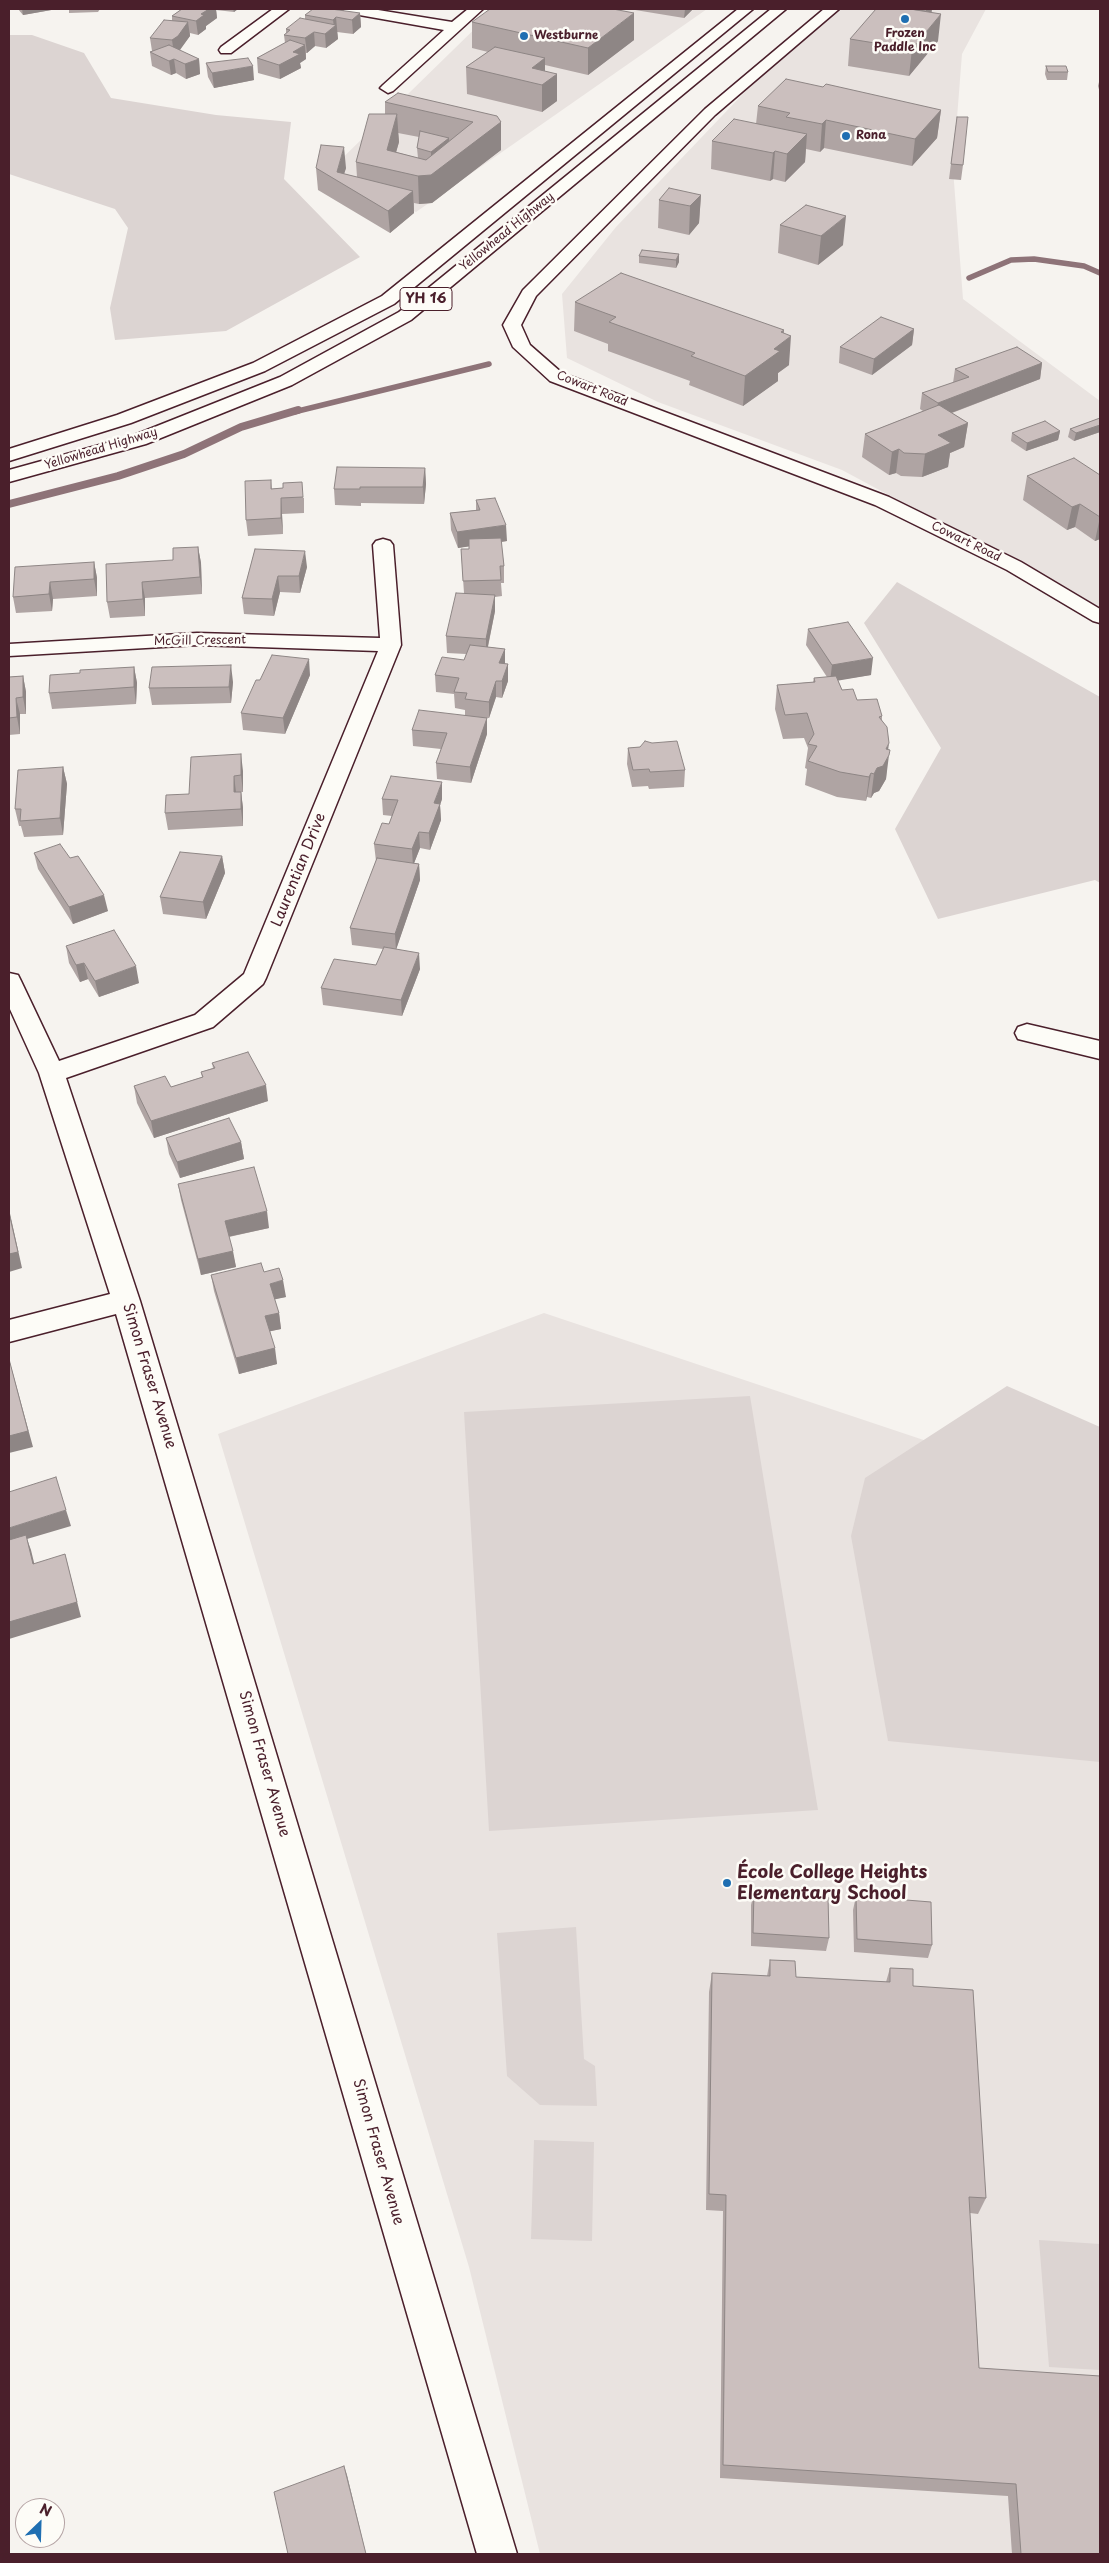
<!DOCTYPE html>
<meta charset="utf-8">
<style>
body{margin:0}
#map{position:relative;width:1109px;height:2563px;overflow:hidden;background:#f6f3ef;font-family:"Playpen Sans",sans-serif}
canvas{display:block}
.frame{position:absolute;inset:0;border:10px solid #4a1f2b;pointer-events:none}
.north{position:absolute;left:15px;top:2498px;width:50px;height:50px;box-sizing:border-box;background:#fdfcf7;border:1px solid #b5a4a5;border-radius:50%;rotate:24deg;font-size:14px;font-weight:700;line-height:20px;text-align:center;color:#4a1f2b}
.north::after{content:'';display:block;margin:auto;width:18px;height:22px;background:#1f6fb2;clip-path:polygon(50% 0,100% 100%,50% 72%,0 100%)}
</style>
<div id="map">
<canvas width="1109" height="2563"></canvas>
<div class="frame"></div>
<div class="north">N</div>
</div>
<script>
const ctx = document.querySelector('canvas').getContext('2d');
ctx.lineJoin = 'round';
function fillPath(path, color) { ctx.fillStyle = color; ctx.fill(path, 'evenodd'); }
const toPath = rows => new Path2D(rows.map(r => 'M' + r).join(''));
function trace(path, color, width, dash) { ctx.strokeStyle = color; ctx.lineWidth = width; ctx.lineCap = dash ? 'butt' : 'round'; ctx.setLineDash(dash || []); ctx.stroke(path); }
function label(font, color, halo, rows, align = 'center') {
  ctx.font = font + ' "Playpen Sans",sans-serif'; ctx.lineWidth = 5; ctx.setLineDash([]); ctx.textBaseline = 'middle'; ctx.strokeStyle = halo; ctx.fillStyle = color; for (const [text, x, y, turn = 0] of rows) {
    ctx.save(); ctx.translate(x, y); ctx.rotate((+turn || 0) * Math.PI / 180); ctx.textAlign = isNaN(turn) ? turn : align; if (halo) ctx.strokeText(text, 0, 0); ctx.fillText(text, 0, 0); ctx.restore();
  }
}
fillPath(toPath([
 [495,9,707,9,416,212,323,177],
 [824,9,986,9,962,54,953,169,963,299,1100,401,1100,608,842,470,658,402,567,358,562,294,616,227],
 [544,1313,1100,1499,1100,2554,540,2554,469,2267,218,1434]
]), '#e9e3e0');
fillPath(toPath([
 [9,35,32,35,84,53,111,98,216,115,291,122,284,179,360,257,226,331,115,340,110,308,128,228,115,209,9,174],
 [897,582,1100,697,1100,883,1095,880,938,919,895,829,941,748,864,623],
 [1007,1386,1100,1427,1100,1762,888,1741,851,1536,865,1478],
 [750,1396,818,1810,489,1831,464,1412],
 [576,1927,584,2059,595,2066,597,2106,540,2105,507,2076,497,1933],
 [534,2140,594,2142,592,2241,531,2239],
 [1039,2240,1100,2244,1100,2370,1049,2367]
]), '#dcd4d2');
trace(toPath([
 [969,278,1011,260,1034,259,1084,266,1100,273],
 [294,412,489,364]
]), '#8e7378', 5.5);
trace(toPath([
 [9,504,118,476,184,454,241,427,298,410]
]), '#8e7378', 8);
const minor = toPath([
 [273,9,289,9,231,53,221,53,219,50,221,47,273,9],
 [341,9,372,9,452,22,468,9,483,9,393,91,388,93,380,88,383,85,444,30,348,13,341,9],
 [824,9,839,9,715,115,536,296,521,325,530,345,562,373,889,497,1021,562,1100,609,1100,623,1093,621,1007,570,875,505,550,381,513,347,503,325,523,290,705,109,824,9],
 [383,539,390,541,393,545,401,645,266,978,263,984,213,1027,66,1078,140,1301,517,2554,477,2554,116,1314,9,1342,9,1320,110,1294,39,1073,9,1007,9,973,18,975,21,981,59,1061,195,1015,244,974,378,651,197,645,9,656,9,644,197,633,380,638,373,545,376,541,383,539],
 [1027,1024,1100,1041,1100,1059,1018,1039,1015,1033,1018,1027,1027,1024]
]);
const highway = toPath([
 [738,9,753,9,394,304,265,371,131,423,9,461,9,449,117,415,253,363,382,296,738,9],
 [771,9,786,9,411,320,292,385,146,444,9,482,9,470,132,436,280,377,399,312,771,9]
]);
trace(minor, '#4a1f2b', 3);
trace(highway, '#4a1f2b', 3);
fillPath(minor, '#fdfcf7');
fillPath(highway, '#fdfcf7');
fillPath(toPath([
 [18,9,57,9,23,15],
 [69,9,100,9,98,12,69,13],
 [182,9,238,9,234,12,216,10,217,18,206,26,206,29,198,35,190,33,190,36,179,50,199,59,200,74,186,79,176,73,171,75,152,66,150,52,152,51,150,38,172,21,172,16],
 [629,9,693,9,684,18],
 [360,13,361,27,353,34,337,32,338,39,326,48,315,46,307,53,306,53,306,59,300,63,301,68,280,79,258,73,257,58,285,43,284,35,286,34,286,29,305,19,305,15],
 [472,22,634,40,588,75,545,65,545,71,557,101,542,112,467,94,466,67,488,52,472,48],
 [850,39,938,41,909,76,848,66],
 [206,63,254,80,214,88,208,77],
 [1046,66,1068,72,1067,80,1047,80,1045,74],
 [1100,78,1100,93,1098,86],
 [385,102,501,122,501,150,432,203,419,204,414,203,414,213,390,233,318,190,316,168,346,168,344,174,357,177,356,162,385,114],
 [398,133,419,137,417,148,418,158,396,152,399,142],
 [758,106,941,110,937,138,912,166,824,148,820,152,806,149,805,162,785,182,773,179,770,181,711,169,712,141,756,124],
 [957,117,963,165,961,180,949,179],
 [701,195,699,223,689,235,658,228,659,200],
 [806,205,843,245,818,265,778,253,780,225],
 [679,254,679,262,676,268,639,263,639,256],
 [575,302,783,333,789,365,778,373,778,381,743,406,689,385,690,381,608,351,608,344,574,331],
 [914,329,912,345,872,375,839,363,840,347],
 [1042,363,1040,379,952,413,968,423,964,447,950,453,948,467,922,477,901,476,896,473,889,475,862,457,865,434,923,411,920,409,922,393,953,383,955,369],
 [1100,418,1100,432,1074,441,1068,437,1070,429],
 [1060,431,1058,440,1026,451,1011,441,1012,433],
 [425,468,426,484,424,504,361,503,361,506,335,505,334,489],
 [1100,475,1100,539,1095,541,1075,527,1067,530,1023,500,1027,476],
 [271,480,272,489,283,488,283,483,304,498,304,513,282,514,283,534,248,536,246,520],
 [476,500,507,541,501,542,504,566,504,583,501,583,502,596,495,597,495,611,488,647,505,649,505,664,508,664,508,681,502,698,496,697,489,718,487,718,487,734,471,783,437,779,436,763,441,749,413,746,412,730,465,715,465,710,455,708,454,694,436,692,435,675,464,660,466,654,447,653,446,636,464,593,461,549,469,549,469,546,458,548,451,530,450,513,476,510],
 [198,547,201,563,202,594,145,598,145,616,110,618,107,602,173,560],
 [255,549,307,567,300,593,280,592,274,616,244,614,242,598],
 [94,562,97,578,97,596,53,599,52,611,16,613,13,597],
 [808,629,871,675,838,680,842,690,882,716,882,720,888,750,886,779,879,791,874,793,871,798,867,797,866,801,837,797,805,785,807,769,805,768,808,748,804,738,783,739,775,709,777,685,813,682,814,678,827,677,806,645],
 [134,667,137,683,136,704,52,709,49,693,80,673],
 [310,675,285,734,243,730,241,713,260,680],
 [23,676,26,692,26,714,20,714,20,734,9,735,9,677],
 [233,682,231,703,152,705,149,688],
 [652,743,685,770,684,787,649,789,648,786,632,787,627,764,628,748,640,747],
 [63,767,67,784,63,835,24,837,21,826,19,826,15,809],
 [243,771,243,792,241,792,243,808,243,826,168,830,165,813,189,794],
 [382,799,442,799,440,805,441,820,430,850,420,848,414,863,419,864,420,880,396,949,420,969,402,1016,323,1005,321,988,376,965,383,949,352,945,350,928,376,861,374,844,389,824,392,816,383,815],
 [34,853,70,858,108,911,73,924,38,869],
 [222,856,225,873,206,919,163,914,160,897],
 [66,946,139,983,99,997,88,979,80,982,69,963],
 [212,1063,268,1101,154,1138,137,1103,134,1086,171,1087,202,1077,201,1072,213,1068],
 [166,1138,241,1142,244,1159,180,1178,169,1154],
 [178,1184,269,1228,229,1237,236,1267,201,1275,181,1200],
 [264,1272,286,1297,274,1299,279,1313,281,1329,270,1331,277,1364,239,1374,214,1291,211,1275],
 [754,1892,829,1938,826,1951,751,1946,751,1905],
 [856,1896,932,1945,928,1958,854,1952,853,1910],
 [770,1960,796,1977,886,1982,890,1968,913,1986,986,2198,978,2214,970,2213,979,2368,1100,2554,1012,2554,1008,2496,720,2478,723,2211,706,2210,709,1992,712,1973,767,1976]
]), '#afa4a3');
fillPath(toPath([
 [22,9,57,9,23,15],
 [209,9,216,9,217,18,206,26,206,29,198,35,196,21,201,14],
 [233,9,238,9,234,12],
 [685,9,693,9,684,18],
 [928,9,932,9,931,19,923,13],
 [360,13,361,27,353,34,352,20],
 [634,13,634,40,588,75,588,48],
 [941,14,938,41,909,76,912,49],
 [336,17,338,39,326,48,325,34,334,27,333,20],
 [188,22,190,36,180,50,174,54,172,40],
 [314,32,315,46,307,53,305,38],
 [305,45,306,59,300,63,301,68,280,79,279,65,293,52],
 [545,58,545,82,557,74,557,101,542,112,542,85,532,68],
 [174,59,176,73,171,75,169,61],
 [199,59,200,74,186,79,185,64],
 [253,66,254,80,214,88,212,73],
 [941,110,937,138,912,166,915,139],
 [397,114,399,142,391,170,387,150],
 [826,120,824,148,820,152,822,124],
 [501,122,501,150,432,203,419,204,418,176],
 [807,134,805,162,785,182,787,154],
 [449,138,450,153,431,166,431,152],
 [344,147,346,168,341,183,337,172],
 [775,151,773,179,770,181,773,153],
 [413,191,414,213,390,233,388,211],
 [701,195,699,223,689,235,690,206],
 [846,216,843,245,818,265,821,236],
 [679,254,679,262,676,268,676,260],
 [914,329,912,345,872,375,874,359],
 [784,330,783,342,791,336,789,365,778,373,778,381,743,406,745,376,774,349,781,332],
 [1042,363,1040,379,935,419,938,403],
 [968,423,964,447,950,453,948,467,922,477,925,454,938,435],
 [1100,425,1100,432,1074,441,1076,433],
 [1060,431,1058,440,1026,451,1027,443],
 [899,449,896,473,889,475,892,452],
 [425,468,426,484,424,504,423,487],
 [281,498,282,514,283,534,281,518],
 [1080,504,1075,527,1067,530,1072,507],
 [1100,517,1100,539,1095,541],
 [506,525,507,541,458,548,457,532],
 [198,547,201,563,202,594,200,577],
 [305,551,307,567,300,593,299,576],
 [94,562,97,578,97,596,94,579],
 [278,576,280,592,274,616,272,599],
 [50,582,53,599,52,611,49,594],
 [142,582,145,598,145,616,143,599],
 [495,595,495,611,486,655,486,639],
 [505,649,505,665,499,663],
 [873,658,871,675,830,682,832,665],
 [309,659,310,675,285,734,283,718],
 [508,664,508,681,502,698,502,681],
 [231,665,233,682,231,703,229,687],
 [134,667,137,683,136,704,134,687],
 [23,676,26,692,26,714,23,697],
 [496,681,496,697,489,718,489,702],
 [16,698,20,714,20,734,17,717],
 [487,718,487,734,471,783,470,767],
 [889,743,887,759,889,755,886,779,879,791,874,793,871,798,874,774],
 [241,754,243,771,243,792,241,775],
 [63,767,67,784,63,835,60,818],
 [871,773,867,797,866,801,869,777],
 [234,776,236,792,234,792],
 [442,782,442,799,440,805,441,820,430,850,429,833,434,803],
 [241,792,243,808,243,826,241,809],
 [419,832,420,848,413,866,412,849],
 [222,856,225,873,206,919,203,902],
 [419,864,420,880,396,950,395,934],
 [104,895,108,911,73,924,69,907],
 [419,953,420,969,402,1016,401,1000],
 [84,963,88,979,80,982,76,965],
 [136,966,139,983,99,997,95,981],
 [266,1085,268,1101,154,1138,151,1121],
 [241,1142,244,1159,180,1178,177,1162],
 [9,1209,22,1268,9,1272],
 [267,1211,269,1228,227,1237,225,1221],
 [233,1251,236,1267,201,1275,198,1259],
 [283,1280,286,1297,272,1300,270,1284],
 [279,1313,281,1329,267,1332,265,1316],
 [275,1348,277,1364,239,1374,236,1358],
 [9,1359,33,1447,9,1453],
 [66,1510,71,1526,27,1539,31,1550,38,1579,9,1545,9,1528],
 [65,1554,69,1570,81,1617,9,1639,9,1622],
 [344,2466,347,2475,366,2554]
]), '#8e8685');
const building = toPath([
 [182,9,209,9,201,14,204,15,196,21,172,16,182,9],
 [313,9,331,9,360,13,352,20,336,17,333,20,305,15,313,9],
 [490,9,613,9,634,13,588,48,472,22,490,9],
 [876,9,910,9,941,14,912,49,850,39,876,9],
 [910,9,928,9,926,11,910,9],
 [300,18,336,25,325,34,314,32,305,38,284,35,290,30,286,29,300,18],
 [164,20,188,22,178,36,172,40,150,38,164,20],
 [290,40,305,45,293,52,300,54,279,65,257,58,290,40],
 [169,45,199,59,185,64,174,59,169,61,150,52,169,45],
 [495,47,545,58,532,68,557,74,542,85,466,67,495,47],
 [248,58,253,66,212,73,206,63,248,58],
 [1046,66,1066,66,1068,72,1048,72,1046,66],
 [786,79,823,87,826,84,941,110,915,139,826,120,822,124,786,117,790,113,758,106,786,79],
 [398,93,497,116,501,122,431,175,418,176,356,162,369,114,397,114,387,150,426,160,473,122,385,102,398,93],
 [957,117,968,117,963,165,951,164,957,117],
 [734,119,807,134,787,154,775,151,773,153,712,141,734,119],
 [420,131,449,138,431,152,417,148,420,131],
 [321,145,344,147,337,172,413,191,388,211,316,168,321,145],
 [669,188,701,195,690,206,659,200,669,188],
 [806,205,846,216,821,236,780,225,806,205],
 [642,250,679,254,676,260,639,256,642,250],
 [621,273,784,330,781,332,791,336,774,349,780,351,745,376,691,356,695,353,609,322,616,317,575,302,621,273],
 [881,317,914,329,874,359,840,347,881,317],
 [1017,347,1042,363,938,403,922,393,969,377,955,369,1017,347],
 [939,405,968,423,938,435,951,443,925,454,904,453,899,449,892,452,865,434,939,405],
 [1100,418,1100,425,1076,433,1070,429,1100,418],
 [1045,421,1060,431,1027,443,1012,433,1045,421],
 [1074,458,1100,475,1100,517,1080,504,1072,507,1027,476,1074,458],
 [337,467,425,468,423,487,360,487,360,489,334,489,337,467],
 [271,480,271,489,283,488,283,483,302,482,303,497,281,498,281,518,246,520,245,481,271,480],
 [495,498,506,525,457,532,450,513,480,510,476,500,495,498],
 [501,538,504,566,500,566,501,580,463,581,461,549,469,549,469,539,501,538],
 [198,547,200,577,142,582,143,599,107,602,106,564,173,560,173,548,198,547],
 [255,549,305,551,299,576,278,576,272,599,242,598,255,549],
 [94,562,94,579,50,582,49,594,13,597,15,567,94,562],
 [456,593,495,595,486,639,446,636,456,593],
 [848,622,873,658,832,665,808,629,848,622],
 [470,645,505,649,499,663,508,664,502,681,496,681,489,702,465,699,467,693,454,692,459,678,435,675,442,657,464,660,470,645],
 [272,655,309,659,283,718,241,713,256,680,260,680,272,655],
 [231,665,229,687,149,688,152,667,231,665],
 [134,667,134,687,49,693,50,675,80,673,80,670,134,667],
 [23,676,23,697,16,698,17,717,9,718,9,677,23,676],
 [836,676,842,690,853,689,857,700,877,699,882,716,879,717,887,727,889,743,886,749,890,750,889,755,883,766,877,768,874,774,871,773,869,777,840,772,808,761,817,746,808,744,814,734,807,713,785,715,777,685,815,682,814,678,836,676],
 [419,710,487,718,470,767,436,763,447,733,412,730,419,710],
 [645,741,652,743,677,741,685,770,650,772,649,769,633,770,628,748,640,747,645,741],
 [241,754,241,775,234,776,234,792,241,792,241,809,165,813,166,795,189,794,191,757,241,754],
 [63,767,60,818,20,821,21,809,15,809,18,770,63,767],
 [391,776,442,782,434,803,440,804,429,833,419,832,412,849,374,844,382,823,389,824,398,800,382,799,391,776],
 [60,844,70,858,78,856,104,895,69,907,34,853,60,844],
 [180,852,222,856,203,902,160,897,180,852],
 [377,858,419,864,395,934,350,928,377,858],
 [114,930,136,966,95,981,84,963,76,965,66,946,114,930],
 [384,947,419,953,401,1000,321,988,334,959,376,965,384,947],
 [248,1052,266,1085,151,1121,134,1086,165,1076,171,1087,203,1077,201,1072,215,1068,212,1063,248,1052],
 [229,1118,241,1142,177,1162,166,1138,229,1118],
 [254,1167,267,1211,225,1221,233,1251,198,1259,178,1184,254,1167],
 [9,1213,18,1252,9,1254,9,1213],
 [261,1263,264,1272,279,1268,283,1280,270,1284,279,1313,265,1316,275,1348,236,1358,211,1275,261,1263],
 [9,1359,28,1431,9,1436,9,1359],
 [56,1477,66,1510,9,1528,9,1492,56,1477],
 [26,1535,33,1564,65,1554,77,1602,9,1622,9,1540,26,1535],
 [754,1892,828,1897,829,1938,753,1933,754,1892],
 [856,1896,931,1902,932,1945,857,1939,856,1896],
 [770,1960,795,1961,796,1977,890,1982,890,1968,913,1969,913,1986,973,1990,986,2198,969,2197,979,2368,1100,2376,1100,2554,1021,2554,1016,2484,723,2465,726,2195,709,2194,712,1973,770,1976,770,1960],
 [344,2466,366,2554,288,2554,274,2492,344,2466]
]);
fillPath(building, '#cbbfbe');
trace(building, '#8e8685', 1);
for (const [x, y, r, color] of [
 [905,19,5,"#1f6fb2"],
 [524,36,5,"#1f6fb2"],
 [846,136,5,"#1f6fb2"],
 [727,1883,5,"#1f6fb2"]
]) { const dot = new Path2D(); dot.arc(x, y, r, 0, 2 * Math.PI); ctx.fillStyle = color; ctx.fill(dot); trace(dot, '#fdfcf7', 2); }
label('bold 12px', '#4a1f2b', '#fdfcf7', [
 ["Frozen",905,34,"center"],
 ["Paddle Inc",905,48,"center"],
 ["Westburne",534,36],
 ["Rona",856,136]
], 'left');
label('12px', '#4a1f2b', '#fdfcf7', [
 ["Yellowhead Highway",507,232,-39],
 ["Cowart Road",592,389,22],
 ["Yellowhead Highway",101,449,-17],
 ["Cowart Road",966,542,26],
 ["McGill Crescent",200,641,-1]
]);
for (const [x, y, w] of [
 [426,299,52]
]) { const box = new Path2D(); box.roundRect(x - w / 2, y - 11.5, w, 23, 4); ctx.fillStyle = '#fdfcf7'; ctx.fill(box); trace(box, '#4a1f2b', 1); }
label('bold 14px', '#4a1f2b', null, [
 ["YH 16",426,299]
]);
label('15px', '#4a1f2b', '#fdfcf7', [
 ["Laurentian Drive",299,870,-68],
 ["Simon Fraser Avenue",149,1376,73],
 ["Simon Fraser Avenue",264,1764,74],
 ["Simon Fraser Avenue",378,2152,74]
]);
label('bold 18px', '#4a1f2b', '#fdfcf7', [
 ["École College Heights",737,1873],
 ["Elementary School",737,1894]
], 'left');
</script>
